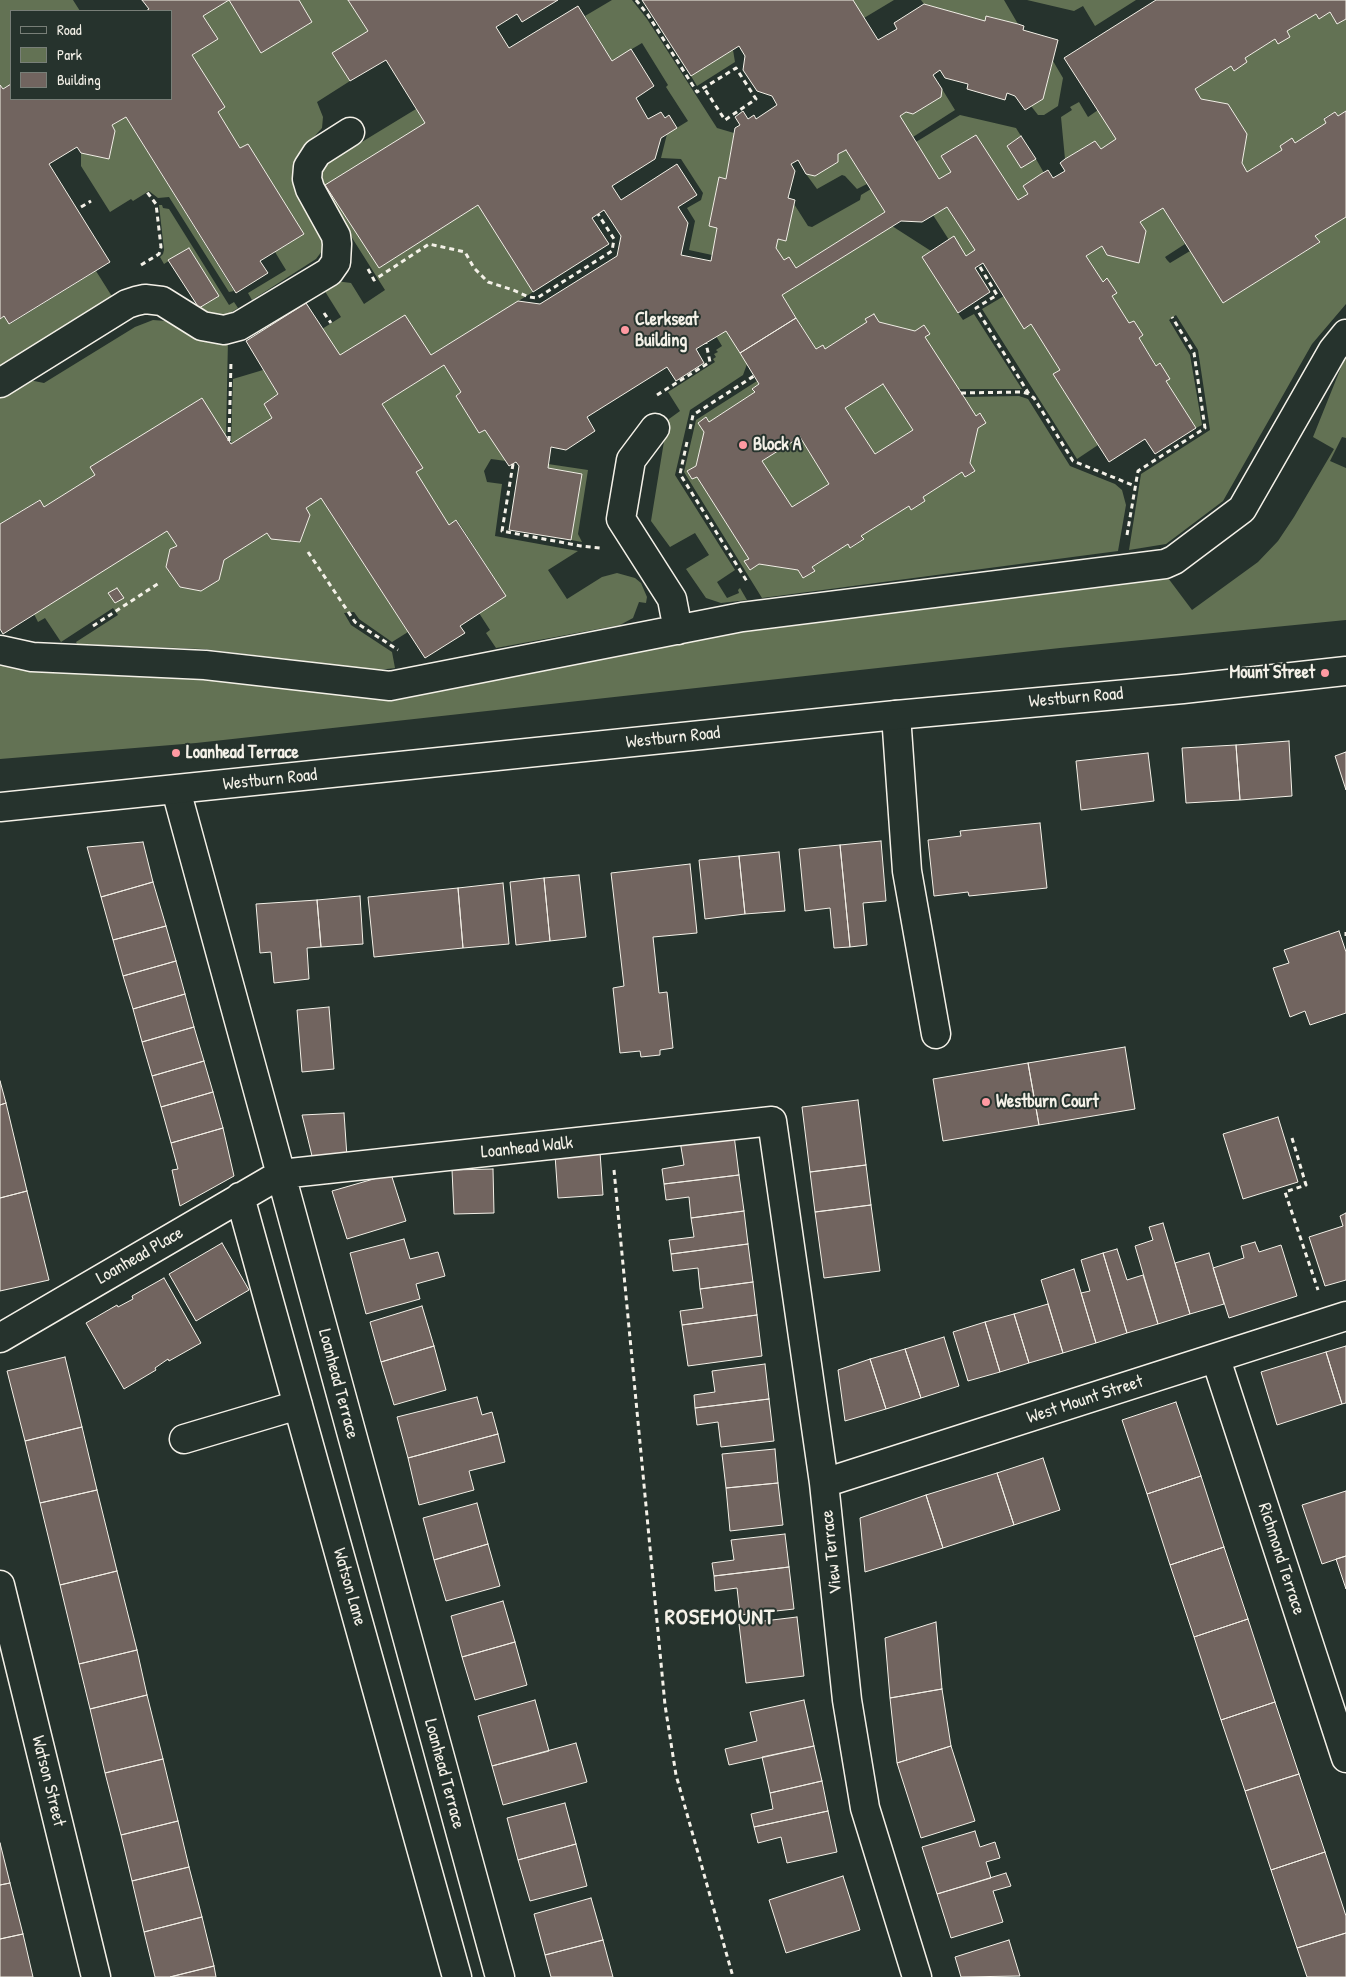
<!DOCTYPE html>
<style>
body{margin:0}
#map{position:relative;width:1346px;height:1977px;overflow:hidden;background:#26332d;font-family:"Patrick Hand",sans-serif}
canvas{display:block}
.legend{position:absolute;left:10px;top:10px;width:162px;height:90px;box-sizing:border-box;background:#26332d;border:1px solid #787f78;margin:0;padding:6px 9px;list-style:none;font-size:15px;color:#f4f1e8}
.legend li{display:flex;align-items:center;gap:10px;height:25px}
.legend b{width:25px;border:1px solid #787f78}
</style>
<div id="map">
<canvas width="1346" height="1977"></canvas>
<ul class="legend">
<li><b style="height:6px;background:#26332d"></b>Road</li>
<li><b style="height:14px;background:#637254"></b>Park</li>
<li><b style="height:14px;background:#71645f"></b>Building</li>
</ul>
</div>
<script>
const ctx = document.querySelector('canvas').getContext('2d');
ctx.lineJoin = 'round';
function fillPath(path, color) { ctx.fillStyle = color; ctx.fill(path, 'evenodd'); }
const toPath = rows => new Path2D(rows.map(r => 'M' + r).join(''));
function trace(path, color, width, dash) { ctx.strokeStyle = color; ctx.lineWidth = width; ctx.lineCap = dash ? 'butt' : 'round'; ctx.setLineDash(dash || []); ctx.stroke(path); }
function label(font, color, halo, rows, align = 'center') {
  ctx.font = font + ' "Patrick Hand",sans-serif'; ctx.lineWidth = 4; ctx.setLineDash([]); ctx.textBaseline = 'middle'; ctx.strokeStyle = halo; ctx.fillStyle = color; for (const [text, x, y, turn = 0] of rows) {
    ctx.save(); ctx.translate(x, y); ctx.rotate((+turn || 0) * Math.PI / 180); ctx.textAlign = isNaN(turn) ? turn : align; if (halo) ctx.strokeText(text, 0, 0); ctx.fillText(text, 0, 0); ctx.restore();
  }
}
fillPath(toPath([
 [0,0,73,0,80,11,11,11,11,84,3,89,0,85],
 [229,0,261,53,312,22,299,0,348,0,368,31,333,53,350,81,317,102,323,117,322,128,302,150,295,163,323,239,322,251,316,259,252,300,248,293,286,270,275,252,304,234,248,144,240,148,218,112,225,107,192,55,218,39,203,16],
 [612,0,632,0,647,19,717,128,734,133,726,179,719,177,709,225,717,228,712,255,689,250,695,221,687,208,701,200,703,193,681,159,661,158,667,134,688,121,666,87,668,85,642,43,612,61,585,16],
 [853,0,894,0,864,18],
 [921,0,1004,0,1018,24,987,16,985,21,924,4],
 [1027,0,1136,0,1095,26,1083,6,1074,11],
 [1330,12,1337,24,1346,19,1346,111,1338,116,1335,112,1324,118,1326,123,1295,143,1292,139,1282,150,1247,172,1242,163,1247,134,1228,104,1201,99,1195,89,1231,66,1234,71,1247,62,1245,58,1275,39,1290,37,1287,31,1316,14,1319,19],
 [733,50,735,62,697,86,691,76],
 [1053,61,1063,78,1058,106,1044,115,1038,115,1031,106,1043,99],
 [942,89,955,110,913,137,900,116,906,112,913,114,941,97],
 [1079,102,1088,117,1098,110,1116,139,1101,149,1095,141,1065,159,1061,117,1072,110,1070,107],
 [416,109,425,123,326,185,379,268,478,205,533,292,431,355,340,355,322,329,341,317,321,285,336,281,351,283,364,304,385,290,318,184,318,174,324,165],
 [960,115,1016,128,1021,136,1007,146,1021,168,1036,159,1044,173,1023,186,1028,194,1018,200,976,135,941,156,951,172,939,179,916,142],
 [126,117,234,291,229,292,169,197,158,198,149,191,133,201,131,199,110,212,81,166,81,153,109,159,115,131,112,125],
 [846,150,867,184,857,189,845,176,842,175,817,189,806,174,815,176,838,162,838,154],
 [871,189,885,212,796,268,789,258,784,260,776,248,778,239,786,241,794,204,808,226,812,227,860,200,861,195],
 [159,205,162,205,163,208,169,209,229,305,234,302,238,308,225,316,217,317,194,311,219,296,189,248,164,264,160,257,163,254,164,250],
 [947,207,975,250,966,256,954,237,949,240,933,215],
 [1163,208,1185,244,1165,257,1167,260,1170,263,1190,251,1223,303,1319,243,1315,236,1346,217,1346,304,1312,344,1223,501,1166,544,1129,550,1141,474,1210,430,1198,350,1176,315,1169,320,1190,355,1202,425,1196,428,1139,338,1143,335,1134,321,1129,323,1112,296,1117,292,1107,279,1103,282,1086,256,1102,246,1107,255,1139,263,1146,231,1140,222],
 [892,226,931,251,922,257,958,313,963,320,974,314,1022,389,958,389,925,337,924,325,915,331,879,322,874,314,865,319,867,322,825,349,816,349,782,295],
 [96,271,113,298,0,367,0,319,4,316,10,324],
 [1004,296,1025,328,1031,324,1060,370,1053,374,1098,445,1077,459,982,309],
 [153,320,166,321,228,339,226,437,202,398,91,467,95,475,44,507,39,500,0,524,0,398,29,380,44,383,135,327],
 [726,331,747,364,743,375,690,410,675,475,735,570,717,582,727,598,739,593,738,590,740,588,747,600,721,603,706,598,686,569,709,555,695,533,670,547,651,521,667,423,669,419,680,411,668,392,715,362,713,359,716,357,714,354,718,352,716,350,722,346,716,336],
 [1346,355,1346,438,1342,437,1330,461,1346,468,1346,620,1060,648,196,743,0,759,0,660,208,675,378,696,744,629,1165,574,1192,610,1258,562,1278,541,1294,517,1334,449,1313,437],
 [444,365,461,392,456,396,479,433,485,430,506,461,491,459,484,471,487,482,502,484,495,536,578,551,548,570,567,599,602,577,617,573,635,578,641,583,647,597,646,603,639,602,633,618,620,625,496,648,486,633,490,630,479,613,506,596,457,520,449,525,416,472,423,468,382,404],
 [263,370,278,394,264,404,272,418,231,444,233,379],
 [757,381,759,384,752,389,755,392,709,422,706,417,698,423,704,432,696,466,687,471,692,479,697,477,749,559,744,561,750,570,759,564,798,570,803,578,814,571,812,567,848,544,851,548,863,540,861,536,909,506,911,510,925,501,923,497,962,472,965,477,975,471,970,463,978,428,986,423,980,413,976,416,964,397,1019,396,1028,399,1070,466,1115,484,1122,490,1126,505,1118,551,762,598,684,472,696,420],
 [883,384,913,430,875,454,845,408],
 [800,437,829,484,792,507,762,461],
 [548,464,588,470,578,534,582,542,571,540,582,474,548,468],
 [321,498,408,632,392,642,359,619,354,612,344,613,351,625,392,652,395,668,379,670,203,649,77,644,76,642,118,615,113,608,61,642,45,618,38,622,34,614,167,531,177,546,170,549,166,567,180,587,201,591,219,580,224,560,267,533,272,539,300,542,310,515,306,508]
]), '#637254');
const building = toPath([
 [142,0,299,0,312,22,261,53,229,0,203,16,218,39,192,55,225,107,218,112,240,148,248,144,304,234,260,261,268,273,236,293,126,117,112,125,115,131,109,159,81,153,77,147,49,164,110,262,9,324,4,316,0,319,0,85,3,89,11,84,11,99,171,99,171,11,146,11,149,9,142,0],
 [348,0,558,0,522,22,517,14,496,27,509,48,578,6,612,61,631,49,654,86,636,98,648,119,661,112,665,118,669,115,677,128,661,138,655,159,612,186,621,200,677,164,697,195,678,207,688,223,681,255,711,261,717,228,709,226,719,177,726,179,735,128,740,125,735,117,743,111,748,119,754,115,756,119,777,105,772,96,757,91,743,70,745,56,739,46,691,76,642,0,853,0,878,40,897,29,894,23,924,4,985,21,986,16,1018,24,1024,26,1023,30,1058,40,1043,99,1025,110,1015,96,1007,93,1005,100,967,89,968,84,945,78,940,70,933,75,942,89,941,97,913,114,906,112,900,116,939,179,951,172,941,156,976,135,1018,200,1028,194,1023,186,1041,174,1048,170,1053,178,1065,171,1060,163,1065,159,1095,141,1101,149,1116,139,1064,58,1156,0,1346,0,1346,19,1337,24,1330,12,1319,19,1316,14,1287,31,1290,37,1278,44,1275,39,1245,58,1247,62,1234,71,1231,66,1195,89,1201,99,1228,104,1247,134,1242,163,1247,172,1282,150,1280,146,1292,138,1295,143,1326,123,1324,119,1335,112,1338,116,1346,111,1346,217,1315,236,1320,242,1223,303,1163,208,1140,222,1146,231,1139,263,1107,255,1102,246,1086,256,1103,282,1107,278,1117,293,1112,296,1129,323,1134,321,1143,335,1139,338,1156,366,1160,363,1170,379,1166,381,1196,428,1155,454,1145,439,1109,462,1053,374,1060,370,1031,324,1024,329,983,263,975,268,990,292,958,313,922,257,954,236,966,256,975,250,947,207,922,222,901,221,782,295,796,318,740,353,726,331,696,349,704,363,676,381,667,367,587,417,595,431,566,450,551,447,548,468,582,474,571,540,509,530,519,466,516,462,509,466,485,430,479,433,456,396,461,392,444,365,382,404,423,468,416,472,449,525,456,520,506,596,460,626,465,633,425,658,321,498,306,508,310,515,300,542,271,539,267,533,224,560,219,580,201,591,180,587,166,567,170,549,177,546,167,531,3,634,0,629,0,524,40,500,44,507,95,475,90,467,202,398,231,444,272,418,264,404,278,394,246,341,306,303,340,355,405,315,431,355,518,301,540,304,617,256,621,236,604,210,592,218,609,244,533,292,478,205,379,268,325,185,425,123,386,60,350,81,332,53,368,31,348,0],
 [846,150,885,212,796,268,789,257,784,260,776,248,778,239,786,241,795,200,788,198,795,171,791,164,798,160,806,174,815,176,838,162,838,154,846,150],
 [1021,136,1036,159,1021,168,1007,146,1021,136],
 [189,248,219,296,199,308,168,260,189,248],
 [874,314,879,322,915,331,924,325,930,334,925,337,964,397,976,416,980,413,986,423,978,428,970,463,975,471,965,477,962,472,923,497,925,501,911,510,909,506,861,536,864,539,850,548,848,544,812,567,815,571,803,578,798,570,759,564,750,570,744,561,749,559,697,477,692,479,687,471,696,466,704,432,698,423,706,417,709,422,755,392,752,389,759,384,740,353,796,318,816,349,823,345,825,349,867,322,865,319,874,314],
 [883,384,913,430,875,454,845,408,883,384],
 [800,437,829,484,792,507,762,461,800,437],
 [117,588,124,598,115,603,108,593,117,588],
 [1289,741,1292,796,1240,800,1236,745,1289,741],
 [1236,745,1240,800,1186,803,1182,748,1236,745],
 [1346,752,1346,790,1335,756,1346,752],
 [1148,753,1154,801,1081,810,1076,761,1148,753],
 [1040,823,1047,888,969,896,968,892,934,896,928,840,961,836,960,831,1040,823],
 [881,841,886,901,863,903,867,945,850,947,840,845,881,841],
 [143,842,153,882,101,897,87,847,143,842],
 [840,845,850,947,834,948,830,908,805,911,799,849,840,845],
 [779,852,785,911,745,914,739,856,779,852],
 [739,856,745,914,705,919,699,860,739,856],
 [690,864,697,933,653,937,659,993,667,992,673,1048,660,1050,660,1055,641,1057,640,1051,620,1053,613,988,624,986,611,873,690,864],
 [579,875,586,937,550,941,544,878,579,875],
 [544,878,550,941,516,945,510,882,544,878],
 [153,882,166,926,113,940,101,897,153,882],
 [503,883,509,944,463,948,458,888,503,883],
 [458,888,463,948,374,957,368,897,458,888],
 [360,896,363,944,321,947,317,900,360,896],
 [317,900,321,947,307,948,309,979,274,983,271,952,260,953,256,904,317,900],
 [166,926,176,961,123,976,113,940,166,926],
 [1339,931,1346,952,1346,1013,1310,1025,1305,1011,1290,1017,1273,968,1289,963,1284,950,1339,931],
 [176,961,185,994,133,1009,123,976,176,961],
 [185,994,194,1027,142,1042,133,1009,185,994],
 [329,1007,334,1069,302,1072,297,1010,329,1007],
 [194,1027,204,1061,152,1076,142,1042,194,1027],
 [1125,1047,1135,1109,1039,1125,1028,1063,1125,1047],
 [204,1061,213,1092,161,1107,152,1076,204,1061],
 [1028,1063,1039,1125,943,1141,933,1079,1028,1063],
 [0,1081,6,1103,0,1105,0,1081],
 [213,1092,223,1128,171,1143,161,1107,213,1092],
 [858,1100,866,1165,810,1172,802,1107,858,1100],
 [6,1103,27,1191,0,1198,0,1105,6,1103],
 [344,1113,347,1157,313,1160,302,1115,344,1113],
 [1278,1117,1298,1182,1243,1199,1223,1134,1278,1117],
 [223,1128,234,1176,180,1206,172,1170,178,1169,171,1143,223,1128],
 [734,1135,739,1175,664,1184,662,1169,684,1165,680,1141,734,1135],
 [600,1152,603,1195,558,1198,555,1155,600,1152],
 [866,1165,871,1205,815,1212,810,1172,866,1165],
 [493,1169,494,1213,454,1214,452,1170,493,1169],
 [391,1174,406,1221,347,1239,332,1191,391,1174],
 [739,1175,744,1211,691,1218,689,1197,666,1200,664,1184,739,1175],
 [27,1191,49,1280,0,1291,0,1198,27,1191],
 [871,1205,880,1271,824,1278,815,1212,871,1205],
 [744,1211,748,1244,671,1254,669,1240,694,1237,691,1218,744,1211],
 [1346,1213,1346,1280,1325,1286,1309,1237,1343,1226,1340,1216,1346,1213],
 [1163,1223,1190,1314,1158,1324,1135,1246,1153,1240,1149,1227,1163,1223],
 [404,1239,410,1259,438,1252,445,1276,416,1284,420,1299,366,1314,350,1253,404,1239],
 [1255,1242,1259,1252,1281,1245,1297,1296,1229,1318,1213,1268,1244,1258,1241,1246,1255,1242],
 [222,1243,249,1290,196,1321,169,1274,222,1243],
 [748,1244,753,1282,700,1289,698,1268,673,1271,671,1254,748,1244],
 [1117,1249,1127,1280,1143,1275,1158,1324,1127,1333,1103,1253,1117,1249],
 [1103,1253,1127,1333,1096,1343,1081,1293,1090,1291,1081,1260,1103,1253],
 [1209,1253,1224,1304,1190,1314,1175,1263,1209,1253],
 [1074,1269,1096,1343,1063,1353,1041,1280,1074,1269],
 [164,1278,201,1343,169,1361,168,1359,155,1368,156,1370,124,1389,86,1323,117,1305,118,1307,133,1299,132,1296,164,1278],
 [753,1282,757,1315,682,1325,680,1311,703,1308,700,1289,753,1282],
 [1048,1304,1063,1353,1029,1363,1014,1314,1048,1304],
 [422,1306,434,1346,381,1362,370,1322,422,1306],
 [1014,1314,1029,1363,1000,1372,985,1322,1014,1314],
 [757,1315,762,1356,688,1366,682,1325,757,1315],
 [985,1322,1000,1372,968,1381,953,1332,985,1322],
 [944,1337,959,1386,921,1398,905,1349,944,1337],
 [434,1346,446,1390,394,1405,381,1362,434,1346],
 [1346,1346,1346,1403,1342,1404,1326,1352,1346,1346],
 [905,1349,921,1398,886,1409,870,1359,905,1349],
 [1326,1352,1342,1404,1277,1425,1261,1372,1326,1352],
 [65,1357,82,1427,25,1441,7,1371,65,1357],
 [870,1359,886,1409,845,1421,838,1370,870,1359],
 [765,1364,769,1399,695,1408,694,1395,715,1392,712,1371,765,1364],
 [477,1397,482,1415,492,1412,498,1434,408,1458,397,1417,477,1397],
 [769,1399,774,1441,721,1447,718,1422,697,1425,695,1408,769,1399],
 [1176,1402,1201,1476,1147,1494,1122,1420,1176,1402],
 [82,1427,97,1490,40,1503,25,1441,82,1427],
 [498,1434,505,1462,469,1471,474,1490,419,1505,408,1458,498,1434],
 [775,1449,778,1483,726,1488,722,1454,775,1449],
 [1043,1458,1060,1510,1014,1525,997,1473,1043,1458],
 [997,1473,1014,1525,943,1548,926,1495,997,1473],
 [1201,1476,1224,1547,1170,1565,1147,1494,1201,1476],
 [778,1483,783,1525,730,1531,726,1488,778,1483],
 [97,1490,117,1571,60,1585,40,1503,97,1490],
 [1346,1491,1346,1556,1322,1564,1302,1505,1346,1491],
 [926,1495,943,1548,865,1572,860,1518,926,1495],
 [477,1503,488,1544,434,1560,423,1518,477,1503],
 [785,1534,789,1567,714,1576,712,1563,734,1560,731,1540,785,1534],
 [488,1544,500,1586,446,1601,434,1560,488,1544],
 [1224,1547,1248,1619,1194,1637,1170,1565,1224,1547],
 [1346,1556,1346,1589,1336,1559,1346,1556],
 [789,1567,794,1609,740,1615,737,1588,715,1591,714,1576,789,1567],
 [117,1571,137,1650,79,1664,60,1585,117,1571],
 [503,1601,515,1642,462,1657,451,1616,503,1601],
 [797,1617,804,1676,746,1683,739,1624,797,1617],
 [1248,1619,1275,1702,1221,1720,1194,1637,1248,1619],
 [936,1622,942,1689,890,1698,885,1638,936,1622],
 [515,1642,527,1685,475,1700,462,1657,515,1642],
 [137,1650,147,1695,90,1709,79,1664,137,1650],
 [942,1689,951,1746,897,1763,890,1698,942,1689],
 [147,1695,163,1759,105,1773,90,1709,147,1695],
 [535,1700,549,1751,492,1766,478,1716,535,1700],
 [804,1700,814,1746,729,1765,725,1749,757,1741,750,1712,804,1700],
 [1275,1702,1299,1774,1245,1791,1221,1720,1275,1702],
 [576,1743,587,1782,503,1805,492,1766,576,1743],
 [814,1746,822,1781,770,1793,762,1757,814,1746],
 [951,1746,975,1821,921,1838,897,1763,951,1746],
 [163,1759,178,1821,121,1835,105,1773,163,1759],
 [1299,1774,1325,1852,1271,1870,1245,1791,1299,1774],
 [822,1781,828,1811,754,1827,751,1814,773,1809,770,1793,822,1781],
 [565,1803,576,1844,518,1860,507,1818,565,1803],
 [828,1811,837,1852,787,1863,781,1837,758,1843,754,1827,828,1811],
 [178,1821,189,1867,132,1881,121,1835,178,1821],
 [975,1831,980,1847,995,1842,1000,1858,986,1862,991,1878,937,1894,922,1847,975,1831],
 [0,1843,10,1883,0,1885,0,1843],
 [576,1844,587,1886,530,1901,518,1860,576,1844],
 [1325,1852,1346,1916,1346,1933,1297,1948,1271,1870,1325,1852],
 [189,1867,202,1917,144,1932,132,1881,189,1867],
 [1006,1873,1011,1886,993,1891,1003,1922,951,1938,937,1894,1006,1873],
 [843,1876,860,1930,786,1953,769,1900,843,1876],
 [10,1883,23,1934,0,1939,0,1885,10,1883],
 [591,1898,603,1940,545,1955,534,1914,591,1898],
 [202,1917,214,1966,170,1977,155,1977,144,1932,202,1917],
 [1346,1933,1346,1977,1307,1977,1297,1948,1346,1933],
 [23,1934,33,1977,0,1977,0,1939,23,1934],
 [603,1940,613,1977,551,1977,545,1955,603,1940],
 [1009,1940,1020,1976,961,1977,955,1957,1009,1940],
 [214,1966,216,1977,170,1977,214,1966]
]);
fillPath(building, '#71645f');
trace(building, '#f4f1e8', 1);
const minor = toPath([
 [0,383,127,304,136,301,145,299,162,301,202,326,224,330,239,326,329,272,336,262,337,244,336,236,310,189,307,179,308,167,317,153,350,132],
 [655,428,631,460,621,519,672,599,678,630],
 [0,650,32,657,205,665,390,686,742,617,1165,564,1174,560,1242,509,1333,350,1346,334],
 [896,715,907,871,936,1034],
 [176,790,500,1977],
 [240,1197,457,1977],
 [0,1338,281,1174,772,1121,824,1483,847,1700,865,1808,917,1977],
 [1216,1359,1346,1758],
 [184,1439,298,1405],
 [824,1483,1346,1316],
 [0,1585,96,1977]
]);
const major = toPath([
 [0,807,896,715,1183,689,1346,671]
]);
trace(minor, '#f4f1e8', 31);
trace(major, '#f4f1e8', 31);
trace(toPath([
 [636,0,648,15,697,92,736,68,756,99,725,120,704,88],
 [81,207,91,201],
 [141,265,159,254,161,247,156,204,147,192],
 [980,267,997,295,976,308,1029,394],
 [368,269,374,280,429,244,465,252,474,268,488,282,513,290,529,297,537,298,612,251,614,239,598,214],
 [324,313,331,323],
 [961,393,1022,392,1029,394,1034,398,1073,461,1135,486],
 [657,395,710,362,706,343],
 [690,429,693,415,754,376],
 [229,441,231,361],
 [687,442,680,474,748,583],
 [513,464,502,531,581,546,600,548],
 [1127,535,1138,471,1205,428,1194,353,1172,317],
 [308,552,355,622,398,650],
 [93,626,159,583],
 [1346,932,1346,936],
 [1292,1138,1306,1185,1285,1192,1318,1290],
 [614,1170,665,1705,676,1775,733,1977]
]), '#f4f1e8', 3, [5, 4]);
trace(minor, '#26332d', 28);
trace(major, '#26332d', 28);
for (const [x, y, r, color] of [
 [625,330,5,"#ff9aa2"],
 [743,445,5,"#ff9aa2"],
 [1325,673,5,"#ff9aa2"],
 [176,753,5,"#ff9aa2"],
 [986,1102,5,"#ff9aa2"]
]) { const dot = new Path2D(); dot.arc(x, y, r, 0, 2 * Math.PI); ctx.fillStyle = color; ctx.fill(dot); trace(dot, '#26332d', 2); }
label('bold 18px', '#f4f1e8', '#26332d', [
 ["Clerkseat",635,320],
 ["Building",635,341],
 ["Block A",753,445],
 ["Mount Street",1315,673,"right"],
 ["Loanhead Terrace",186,753],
 ["Westburn Court",996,1102]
], 'left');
label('18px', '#f4f1e8', '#26332d', [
 ["Westburn Road",1076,698,-5],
 ["Westburn Road",673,738,-6],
 ["Westburn Road",270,780,-6],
 ["Loanhead Walk",527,1148,-6],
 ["Loanhead Place",140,1256,-30],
 ["Loanhead Terrace",338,1384,75],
 ["West Mount Street",1085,1400,-18],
 ["View Terrace",832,1552,-96],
 ["Richmond Terrace",1281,1559,72],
 ["Watson Lane",349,1587,74],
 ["Loanhead Terrace",444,1774,75],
 ["Watson Street",48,1781,76]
]);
ctx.letterSpacing = '1px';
label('bold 22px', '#f4f1e8', '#26332d', [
 ["ROSEMOUNT",720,1618]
]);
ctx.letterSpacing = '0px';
</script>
